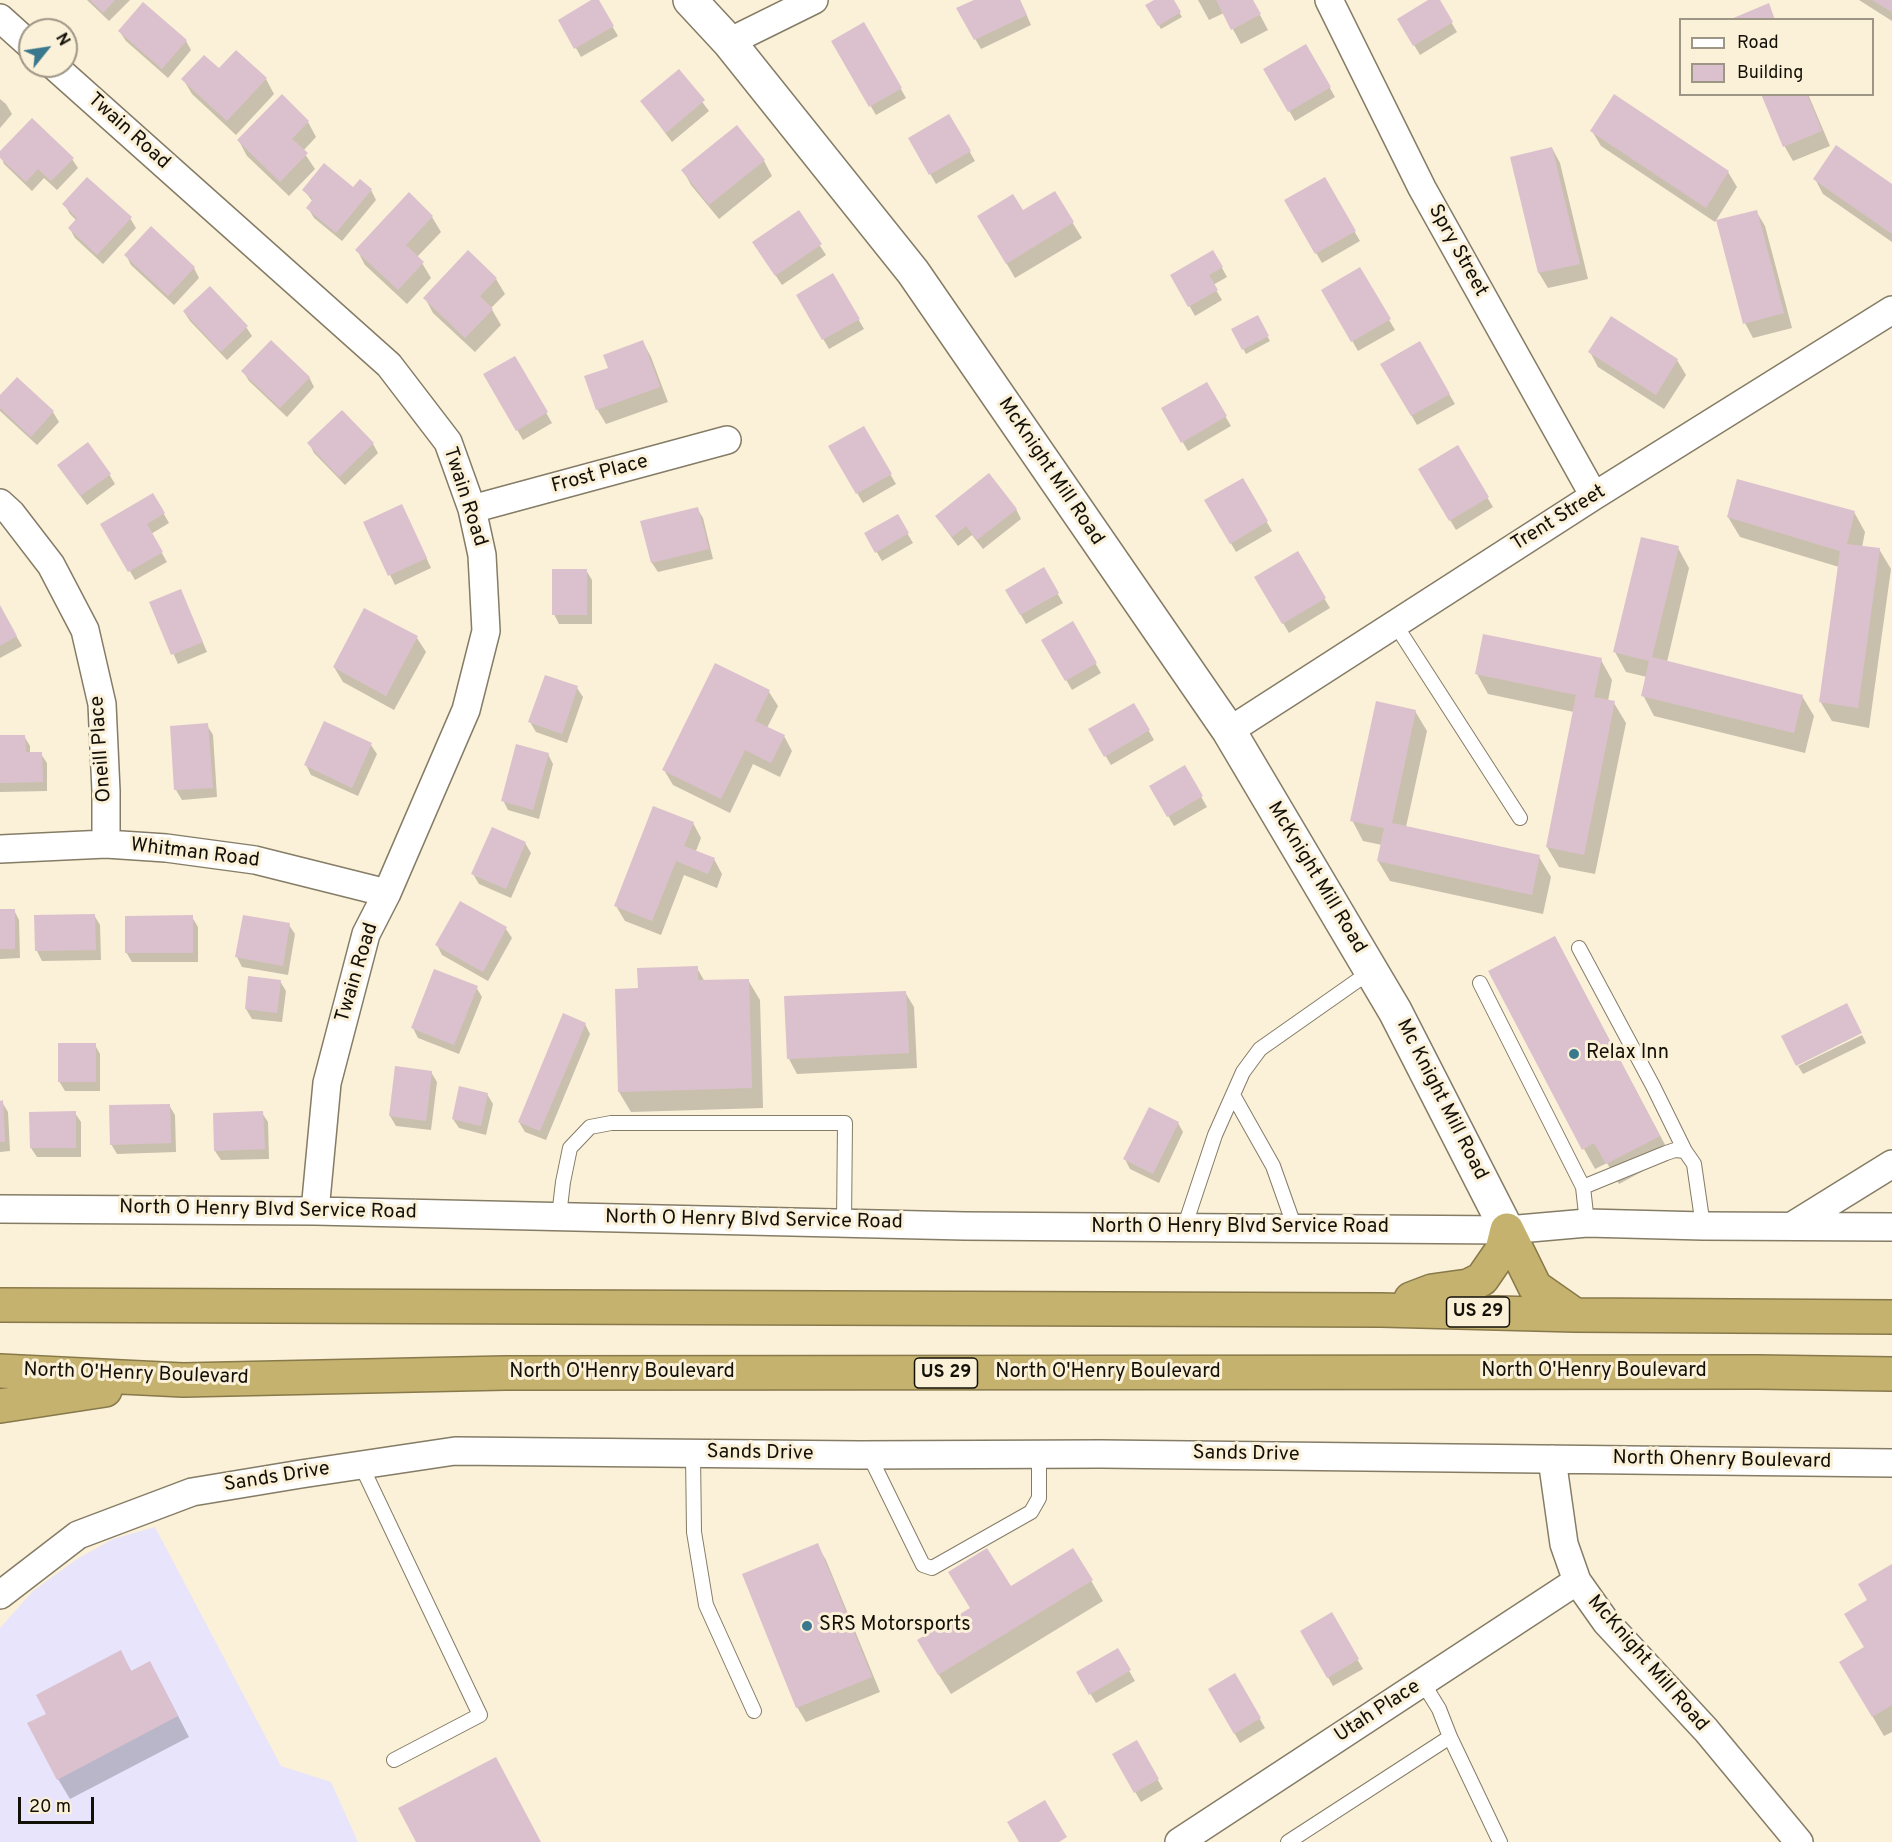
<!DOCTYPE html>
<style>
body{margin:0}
#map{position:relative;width:1892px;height:1842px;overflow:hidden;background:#fbf0d8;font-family:Overpass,sans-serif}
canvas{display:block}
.legend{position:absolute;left:1679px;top:18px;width:195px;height:78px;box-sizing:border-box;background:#fbf0d8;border:2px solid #9e9685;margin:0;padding:8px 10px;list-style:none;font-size:18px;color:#131008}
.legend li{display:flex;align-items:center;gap:12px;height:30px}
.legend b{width:30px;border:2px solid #9e9685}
.north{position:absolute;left:18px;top:18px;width:60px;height:60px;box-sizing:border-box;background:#fbf0d8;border:2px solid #9e9685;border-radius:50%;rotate:60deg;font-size:16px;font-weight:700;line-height:24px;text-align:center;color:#131008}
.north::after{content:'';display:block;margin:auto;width:21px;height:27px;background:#3a788e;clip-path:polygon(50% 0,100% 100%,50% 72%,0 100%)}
.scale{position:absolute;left:18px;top:1797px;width:76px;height:27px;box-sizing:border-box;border:3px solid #131008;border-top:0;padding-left:8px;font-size:18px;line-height:21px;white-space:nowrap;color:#131008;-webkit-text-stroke:4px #fbf0d8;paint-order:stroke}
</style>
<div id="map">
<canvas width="1892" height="1842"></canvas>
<ul class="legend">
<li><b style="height:8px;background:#fff"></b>Road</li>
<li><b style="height:16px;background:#dbc1ce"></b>Building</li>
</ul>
<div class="north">N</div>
<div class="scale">20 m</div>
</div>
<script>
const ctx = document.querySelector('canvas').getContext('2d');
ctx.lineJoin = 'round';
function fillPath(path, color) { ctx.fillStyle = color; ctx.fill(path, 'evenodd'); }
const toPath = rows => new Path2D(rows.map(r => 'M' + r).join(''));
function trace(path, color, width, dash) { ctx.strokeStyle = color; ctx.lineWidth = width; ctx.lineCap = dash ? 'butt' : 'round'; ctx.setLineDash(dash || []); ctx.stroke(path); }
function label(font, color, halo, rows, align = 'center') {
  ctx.font = font + ' Overpass,sans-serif'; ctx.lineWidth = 6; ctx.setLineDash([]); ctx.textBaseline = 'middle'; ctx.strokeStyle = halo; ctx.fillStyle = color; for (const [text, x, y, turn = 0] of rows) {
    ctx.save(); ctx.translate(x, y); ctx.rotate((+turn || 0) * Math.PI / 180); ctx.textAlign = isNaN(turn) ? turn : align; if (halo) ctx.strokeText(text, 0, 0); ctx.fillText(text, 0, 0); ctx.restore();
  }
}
fillPath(toPath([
 [155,1527,281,1766,331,1782,358,1842,0,1842,0,1628,33,1591,77,1559,113,1539]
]), '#e7e4fb');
fillPath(toPath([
 [87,0,130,0,109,21],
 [594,0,597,0,618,36,581,57,560,20],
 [978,0,1020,0,1031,25,981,49,958,9],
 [1157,0,1172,0,1182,17,1161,29,1147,5],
 [1198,0,1252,0,1268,30,1241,44,1224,13,1209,20],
 [1431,0,1438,0,1457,32,1420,55,1399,20],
 [1859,0,1892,0,1892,21],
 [864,24,906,98,876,115,833,42],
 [120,32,186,41,191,50,168,78,126,41],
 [1306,46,1335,97,1295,121,1265,69],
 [219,70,266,79,274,94,236,135,192,94,183,79],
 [679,71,709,111,672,142,642,102],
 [1763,94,1808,94,1830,146,1793,161,1785,147],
 [282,96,308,122,316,137,303,151,315,169,289,196,247,156,239,141],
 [0,99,6,104,12,114,0,128],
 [949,116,975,161,936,184,910,139],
 [736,127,764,161,772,176,719,219,691,185,683,170],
 [1592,131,1728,172,1737,187,1715,222,1601,146],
 [1552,148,1560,163,1588,279,1548,288,1539,273,1512,158],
 [0,153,72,159,78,168,57,190,44,178,32,191,4,164],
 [1324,179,1360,241,1322,263,1286,201],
 [1815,179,1892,186,1892,242,1823,194],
 [304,190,371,190,376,200,342,241,314,218,308,208,313,202],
 [1054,193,1082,238,1015,278,979,216,1022,212],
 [64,204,130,218,136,228,103,264,75,238,70,229,77,221,70,214],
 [1756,211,1765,226,1792,328,1753,338,1745,323],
 [798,212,826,255,782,285,760,252],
 [432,217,441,232,417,257,422,263,431,278,407,304,365,265,357,250],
 [1213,252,1227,277,1213,285,1222,300,1195,316,1172,275],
 [126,255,194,268,199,278,174,305,131,265],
 [1359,269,1395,330,1358,351,1323,290],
 [833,275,864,329,829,349,798,295],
 [496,279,505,294,491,308,501,325,475,352,433,313,425,298],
 [184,312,246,327,252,336,227,360,190,321],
 [1257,317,1270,341,1246,354,1233,329],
 [643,342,651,357,668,402,606,424,597,409,610,369],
 [1419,343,1455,404,1417,425,1382,364],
 [1590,352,1677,360,1686,375,1664,409,1598,367],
 [515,358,552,423,523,440,485,375],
 [243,371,309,377,314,387,287,417,249,381],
 [17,379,53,412,59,422,37,445,0,411,0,397],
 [1206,384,1231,426,1188,451,1163,409],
 [863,428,896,484,863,503,830,447],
 [309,443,373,444,378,453,345,485,314,453],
 [1457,447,1493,507,1456,530,1420,470],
 [109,474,115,484,87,505,65,475],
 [1242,480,1272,531,1236,552,1206,500],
 [153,495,169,523,151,534,167,562,135,580,103,524],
 [697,508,703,518,713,559,658,572,652,563,642,522],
 [1016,509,1021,519,983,549,972,535,958,546,943,526],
 [1854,512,1865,532,1862,547,1879,549,1891,569,1869,728,1832,721,1820,701,1839,567,1740,537,1728,517],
 [407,516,431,568,395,585,365,523],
 [897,516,913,543,882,561,866,534],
 [1678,548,1689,568,1667,662,1802,696,1814,716,1805,753,1654,716,1643,695,1647,677,1626,672,1615,652],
 [1297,553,1330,608,1289,633,1256,578],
 [1043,569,1063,603,1026,624,1007,590],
 [586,570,592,580,592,624,559,624,554,614],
 [180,590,207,652,178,664,151,603],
 [0,608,22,646,0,658],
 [1072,623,1101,673,1072,690,1043,640],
 [417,638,426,652,394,710,343,682,334,667],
 [1601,660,1612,680,1608,701,1614,703,1626,723,1595,874,1559,867,1547,847,1574,712,1488,694,1477,674],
 [715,665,769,692,778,706,767,728,784,736,792,751,780,777,753,764,730,813,673,785,664,770],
 [577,688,583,697,567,743,536,732,530,722],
 [1134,705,1154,740,1111,765,1090,730],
 [1415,711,1427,731,1406,827,1539,857,1551,877,1543,914,1390,881,1378,861,1382,845,1363,841,1352,820],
 [207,725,213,735,217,797,182,800,176,790],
 [0,736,24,736,30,746,30,754,41,754,47,763,47,791,0,792],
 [371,745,377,754,358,796,311,775,306,765],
 [548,754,553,764,539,819,508,810,503,800],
 [1184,767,1207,807,1174,826,1151,786],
 [693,823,701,838,696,851,714,859,722,874,717,888,684,875,661,935,625,921,616,906],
 [525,843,531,853,511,898,479,884,473,874],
 [14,910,19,920,20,958,0,959,0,911],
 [94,915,100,925,101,960,42,961,37,951],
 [192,917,198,927,198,962,132,962,126,952],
 [289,925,295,934,288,975,242,967,237,957],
 [506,929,512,938,488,981,442,955,437,945],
 [1566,958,1671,1156,1619,1184,1607,1163,1595,1169,1584,1149],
 [697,968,705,982,748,980,760,1000,763,1108,631,1112,619,1092,640,990],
 [280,981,286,991,282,1022,252,1019,246,1009],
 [476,987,482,997,459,1054,418,1038,413,1028],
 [905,992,914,1007,917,1068,797,1074,789,1059],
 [585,1024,590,1034,546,1140,525,1132,519,1122],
 [1862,1035,1866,1043,1803,1074,1798,1066],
 [95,1045,100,1054,100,1091,65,1091,59,1081],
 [431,1072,437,1082,431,1130,396,1126,390,1116],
 [487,1094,493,1104,486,1135,459,1128,453,1119],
 [0,1102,2,1102,8,1112,10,1151,0,1152],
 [169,1105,175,1115,176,1152,117,1154,111,1144],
 [75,1113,81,1122,81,1157,37,1157,31,1148],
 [262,1113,268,1122,269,1159,221,1160,215,1151],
 [1178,1123,1183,1132,1159,1183,1130,1169,1125,1159],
 [817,1545,826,1560,880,1692,806,1722,797,1707],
 [1073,1550,1103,1601,951,1694,930,1661],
 [1892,1565,1892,1732,1884,1736,1841,1663,1865,1648,1869,1601],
 [1331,1615,1363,1669,1333,1686,1302,1632],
 [1117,1650,1135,1681,1096,1703,1078,1673],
 [120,1652,132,1672,161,1683,189,1737,70,1799,58,1779,48,1715],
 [1235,1676,1265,1728,1240,1743,1210,1690],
 [1136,1742,1163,1789,1141,1802,1114,1755]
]), '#0003');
fillPath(toPath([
 [90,0,115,0,103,13],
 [591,0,599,0,614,26,574,49,558,20],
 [974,0,1020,0,1027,15,974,40,956,8],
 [1154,0,1174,0,1181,12,1158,26,1145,5],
 [1216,0,1253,0,1261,14,1231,30],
 [1428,0,1440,0,1453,22,1413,46,1397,19],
 [1872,0,1892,0,1892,12],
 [143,2,187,40,162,69,118,31],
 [1769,3,1775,20,1731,20,1731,19],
 [864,22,902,88,869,107,831,41],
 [1306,44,1331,87,1288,112,1263,69],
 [236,50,267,78,227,121,181,79,204,55,219,68],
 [679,69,705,100,666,133,640,101],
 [282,94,309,121,292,139,308,153,280,182,237,140],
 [1614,94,1729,171,1706,208,1590,131],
 [1761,94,1807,94,1822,131,1783,147],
 [949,114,971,151,929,175,908,138],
 [32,118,74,158,51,181,38,169,26,182,0,158,0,151],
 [737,125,765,160,709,205,681,170],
 [1836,145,1892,184,1892,234,1813,179],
 [1552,147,1580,264,1538,273,1510,157],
 [324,163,353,187,360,179,372,189,336,233,306,208,313,199,302,190],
 [87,177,132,217,97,255,68,228,77,218,62,204],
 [1325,177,1356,231,1315,254,1284,200],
 [1055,191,1074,222,1006,264,977,216,1013,194,1023,210],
 [409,192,433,216,406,245,424,262,398,290,355,250],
 [799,210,822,244,775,276,752,242],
 [1757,210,1784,313,1743,324,1716,220],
 [151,226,195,267,168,296,124,255],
 [468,250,497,278,480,296,493,309,465,338,423,298],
 [1213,250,1223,267,1209,275,1218,290,1188,307,1170,275],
 [1360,267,1391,319,1351,342,1321,290],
 [833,273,860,319,822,340,796,295],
 [210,286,248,326,221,352,183,311],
 [1258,315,1269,336,1242,350,1231,329],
 [1611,316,1678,359,1656,395,1588,352],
 [271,340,310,377,280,408,241,371],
 [643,340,660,387,596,410,584,376,608,368,603,355],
 [1420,341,1450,394,1411,416,1380,364],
 [515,356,548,412,516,431,483,374],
 [17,377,54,411,31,437,0,408,0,395],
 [1207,382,1227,416,1181,443,1161,408],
 [342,410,374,443,339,477,307,443],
 [864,426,892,474,856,494,828,446],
 [88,442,111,474,80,496,57,465],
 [1458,445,1489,497,1449,521,1418,469],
 [989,473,1017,509,977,540,966,526,952,537,935,516],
 [1243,478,1268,521,1230,544,1204,500],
 [1737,479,1855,511,1847,544,1880,548,1858,708,1819,702,1840,551,1727,517],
 [153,493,165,513,147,524,163,552,128,572,100,524],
 [402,504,427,558,388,576,363,522],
 [698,507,709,549,651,563,640,521],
 [898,514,909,533,875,553,864,533],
 [1641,537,1679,546,1652,657,1803,695,1794,733,1641,696,1649,661,1613,652],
 [1298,551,1326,598,1282,624,1254,577],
 [1044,567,1059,593,1020,615,1005,590],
 [552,569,587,569,587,615,552,615],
 [181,589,203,642,171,655,149,602],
 [0,605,17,636,0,646],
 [364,608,418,636,386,696,333,667],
 [1073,621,1097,663,1065,681,1041,640],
 [1483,634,1602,658,1594,697,1615,701,1584,855,1546,847,1576,695,1475,674],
 [715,663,770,690,755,721,785,735,771,763,745,750,721,799,662,770],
 [545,675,578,686,562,734,528,722],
 [1376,701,1416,710,1392,823,1540,855,1532,895,1377,861,1384,828,1350,821],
 [1134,703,1150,730,1104,757,1088,729],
 [324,721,372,743,352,788,304,765],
 [208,723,213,788,174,790,170,726],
 [0,735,25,735,26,752,42,752,43,782,0,783],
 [516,744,549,753,533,810,501,801],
 [1185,765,1203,796,1167,817,1149,786],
 [653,806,694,822,684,846,715,858,708,874,676,861,652,921,614,906],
 [492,827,526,842,506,889,471,874],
 [460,901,507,927,483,972,435,945],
 [0,909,15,909,15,949,0,949],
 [95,914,96,950,35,951,34,915],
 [193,915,193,953,125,953,125,916],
 [243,915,290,923,283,966,235,957],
 [1555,936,1660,1136,1606,1164,1594,1143,1582,1150,1488,971],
 [698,966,698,980,749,979,752,1088,618,1092,615,989,638,988,637,968],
 [434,969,478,986,454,1045,411,1028],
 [248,976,281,980,277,1013,245,1009],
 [906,991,909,1053,787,1059,784,996],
 [1847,1003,1862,1033,1796,1066,1781,1036],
 [563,1013,586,1023,540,1131,518,1122],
 [58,1043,96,1043,96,1082,58,1082],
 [395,1066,432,1071,426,1121,389,1116],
 [459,1086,488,1093,481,1126,452,1119],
 [3,1100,5,1142,0,1142,0,1101],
 [170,1104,171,1143,110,1145,109,1105],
 [1149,1107,1179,1122,1153,1174,1123,1159],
 [76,1111,76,1148,30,1148,29,1112],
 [263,1111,265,1149,214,1151,213,1113],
 [818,1543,872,1677,796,1708,742,1574],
 [987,1548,1011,1586,1073,1548,1093,1580,938,1675,917,1640,970,1608,948,1572],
 [1892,1564,1892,1705,1872,1717,1839,1662,1864,1647,1844,1614,1867,1600,1858,1584],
 [1332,1612,1359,1659,1327,1678,1300,1631],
 [1118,1648,1131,1670,1089,1695,1076,1672],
 [121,1650,131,1671,150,1661,178,1716,57,1780,27,1723,46,1714,36,1695],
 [1235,1673,1261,1718,1234,1734,1208,1689],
 [1137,1740,1159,1779,1134,1793,1112,1754],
 [496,1757,541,1842,416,1842,398,1808],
 [1045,1800,1067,1837,1059,1842,1019,1842,1007,1822]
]), '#dbc1ce');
const service = toPath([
 [1395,624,1520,818],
 [1579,948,1653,1086,1685,1151],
 [1480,983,1583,1187,1587,1223],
 [1233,1095,1273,1166,1295,1228],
 [1583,1187,1666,1153,1675,1150,1685,1151,1694,1164,1703,1226],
 [559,1216,563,1182,570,1148,590,1127,611,1123,845,1123,844,1223],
 [1184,1228,1215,1135,1243,1072,1260,1049,1371,971],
 [693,1454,694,1532,706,1605,754,1711],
 [869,1455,923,1565,932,1568,1031,1512,1039,1498,1039,1454],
 [361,1465,480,1715,394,1760],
 [1423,1683,1439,1709,1450,1737],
 [1288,1842,1450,1737,1500,1842]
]);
const minor = toPath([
 [1329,0,1422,188,1594,496],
 [0,18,30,45],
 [729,42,814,0],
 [54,66,389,365,448,442,472,509,482,555,486,631,466,710,387,893,366,934,327,1083,315,1211],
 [0,503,11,513,51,565,85,630,102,704,106,791,106,844],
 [472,509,727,440],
 [1229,731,1594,496,1892,310],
 [0,849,106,844,166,848,255,860,387,893],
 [0,1209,315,1211,965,1226,1507,1230,1587,1223,1703,1226,1892,1227],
 [1792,1226,1892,1164],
 [1552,1459,1564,1544,1577,1581,1606,1622,1706,1730,1799,1842],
 [0,1595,78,1535,192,1492,301,1474,455,1451,859,1455,1101,1454,1892,1463],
 [1179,1842,1577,1581]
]);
const tertiary = toPath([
 [690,0,729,42,913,272,1229,731,1395,1011,1507,1230]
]);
const motorway = toPath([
 [1507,1230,1535,1287,1575,1315],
 [1411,1299,1432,1291,1468,1286,1482,1279,1502,1250,1507,1230],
 [0,1305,1381,1310,1575,1315,1892,1317],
 [0,1371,183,1380,505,1373,1758,1372,1892,1374],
 [0,1406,105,1390]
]);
trace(service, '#857c66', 16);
trace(minor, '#857c66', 30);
trace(tertiary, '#857c66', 36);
trace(motorway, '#87794a', 36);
trace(service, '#fff', 14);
trace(minor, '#fff', 27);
trace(tertiary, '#fff', 33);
trace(motorway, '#c5b26e', 33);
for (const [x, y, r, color] of [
 [1574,1054,6,"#3a788e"],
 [807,1626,6,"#3a788e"]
]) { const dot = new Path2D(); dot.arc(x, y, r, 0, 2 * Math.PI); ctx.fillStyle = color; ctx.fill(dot); trace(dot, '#fbf0d8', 2); }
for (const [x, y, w] of [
 [1478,1312,63],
 [946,1373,63]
]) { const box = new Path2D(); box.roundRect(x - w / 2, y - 15, w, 30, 4.5); ctx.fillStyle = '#fbf0d8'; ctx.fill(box); trace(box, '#131008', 1.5); }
label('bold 18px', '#131008', null, [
 ["US 29",1478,1312],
 ["US 29",946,1373]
]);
label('20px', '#131008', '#fbf0d8', [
 ["Twain Road",128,132,42],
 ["Spry Street",1457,251,61],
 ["McKnight Mill Road",1050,472,56],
 ["Frost Place",600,475,-15],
 ["Twain Road",464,497,72],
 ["Trent Street",1559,519,-32],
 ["Oneill Place",102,749,-94],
 ["Whitman Road",195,854,7],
 ["McKnight Mill Road",1316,878,59],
 ["Twain Road",358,973,-73],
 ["Mc Knight Mill Road",1441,1100,63],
 ["North O Henry Blvd Service Road",268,1211,1],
 ["North O Henry Blvd Service Road",754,1221,1],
 ["North O Henry Blvd Service Road",1240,1228],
 ["North O'Henry Boulevard",1594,1372],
 ["North O'Henry Boulevard",622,1373],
 ["North O'Henry Boulevard",1108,1373],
 ["North O'Henry Boulevard",136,1375,2],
 ["Sands Drive",760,1454,1],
 ["Sands Drive",1246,1455,1],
 ["North Ohenry Boulevard",1722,1461,1],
 ["Sands Drive",277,1478,-9],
 ["McKnight Mill Road",1647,1664,49],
 ["Utah Place",1378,1712,-33]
]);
label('20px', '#131008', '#fbf0d8', [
 ["Relax Inn",1586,1054],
 ["SRS Motorsports",819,1626]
], 'left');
</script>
